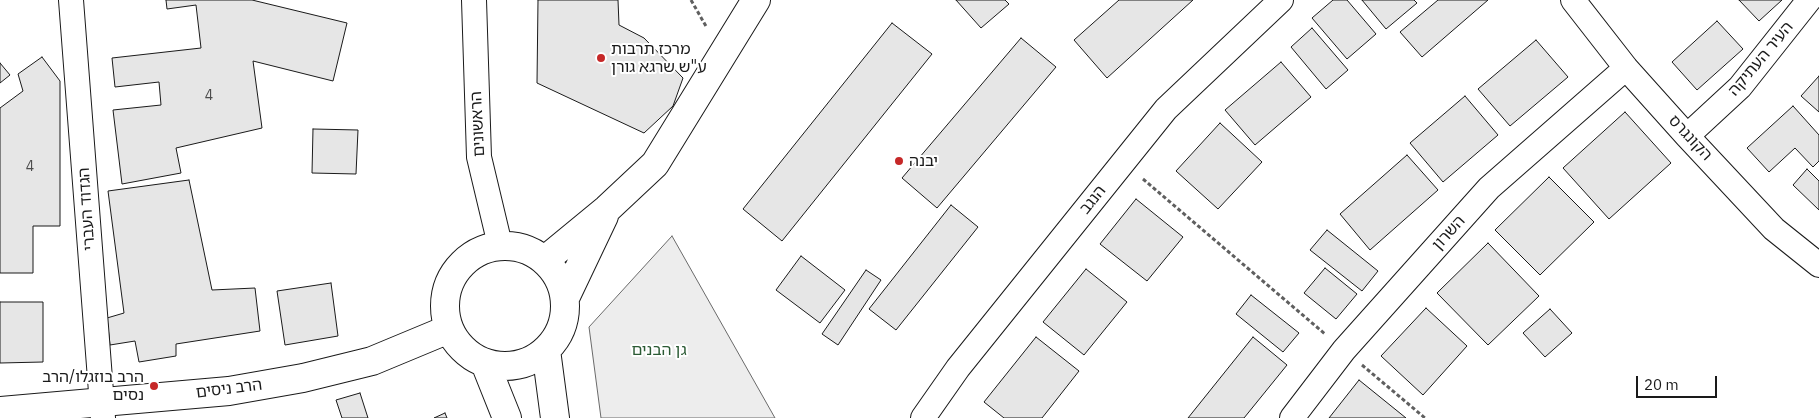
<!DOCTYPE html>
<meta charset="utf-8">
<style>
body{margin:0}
#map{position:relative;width:1819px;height:418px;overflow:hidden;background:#fff;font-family:"IBM Plex Sans",sans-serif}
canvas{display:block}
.scale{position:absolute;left:1636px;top:376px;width:81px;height:22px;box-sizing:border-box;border:2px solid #1a1a1a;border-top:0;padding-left:6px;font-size:15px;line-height:18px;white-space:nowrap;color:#1a1a1a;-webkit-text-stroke:4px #fff;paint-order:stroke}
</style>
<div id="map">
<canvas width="1819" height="418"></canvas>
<div class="scale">20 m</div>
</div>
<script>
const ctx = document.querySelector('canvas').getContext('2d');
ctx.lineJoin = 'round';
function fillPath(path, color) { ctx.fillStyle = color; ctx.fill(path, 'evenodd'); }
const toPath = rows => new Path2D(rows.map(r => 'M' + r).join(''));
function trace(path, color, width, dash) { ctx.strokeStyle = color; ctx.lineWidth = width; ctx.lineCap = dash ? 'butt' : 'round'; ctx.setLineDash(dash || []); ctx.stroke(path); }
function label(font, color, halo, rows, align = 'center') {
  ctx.font = font + ' "IBM Plex Sans","Noto Sans Hebrew",sans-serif'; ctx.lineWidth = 4; ctx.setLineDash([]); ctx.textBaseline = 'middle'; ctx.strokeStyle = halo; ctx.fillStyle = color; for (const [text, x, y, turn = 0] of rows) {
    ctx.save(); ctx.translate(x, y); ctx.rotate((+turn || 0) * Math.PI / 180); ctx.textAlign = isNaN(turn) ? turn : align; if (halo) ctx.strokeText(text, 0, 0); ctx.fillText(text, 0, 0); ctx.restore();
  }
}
const green = toPath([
 [672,236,775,418,601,418,589,327,672,236]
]);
fillPath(green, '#ededed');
trace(green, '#6a6a6a', 1);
const building = toPath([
 [166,0,252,0,347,23,333,81,253,61,262,128,176,148,181,173,122,184,113,110,161,105,159,82,115,87,112,58,201,48,196,5,167,9,166,0],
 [538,0,618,0,619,25,644,38,683,78,673,106,644,133,537,83,538,0],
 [956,0,1005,0,1009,4,981,28,956,0],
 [1119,0,1193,0,1107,78,1074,40,1119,0],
 [1333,0,1347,0,1376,34,1347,59,1312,18,1333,0],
 [1362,0,1414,0,1417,3,1386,29,1362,0],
 [1438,0,1488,0,1422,57,1400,32,1438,0],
 [1739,0,1782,0,1759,21,1739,0],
 [1717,21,1743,49,1697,90,1672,62,1717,21],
 [892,23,932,54,782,241,743,209,892,23],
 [1312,28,1348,70,1326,89,1291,47,1312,28],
 [1021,38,1056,67,937,208,902,178,1021,38],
 [1536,40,1568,77,1510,126,1478,89,1536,40],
 [42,57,60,81,60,226,33,226,33,273,0,273,0,108,23,91,18,74,42,57],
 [1281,62,1311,97,1255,145,1225,110,1281,62],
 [0,63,10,75,0,83,0,63],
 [1819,76,1819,112,1801,96,1819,76],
 [1465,96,1498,135,1443,182,1410,143,1465,96],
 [1793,106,1819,135,1819,161,1813,167,1795,148,1769,172,1747,148,1793,106],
 [1625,112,1671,163,1609,219,1563,168,1625,112],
 [1220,123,1262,162,1218,209,1176,171,1220,123],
 [313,129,358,130,356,174,312,173,313,129],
 [1407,155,1438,190,1370,250,1340,214,1407,155],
 [1807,169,1819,181,1819,210,1793,185,1807,169],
 [1549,177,1594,222,1540,275,1495,230,1549,177],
 [189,180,212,290,255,288,260,331,176,344,176,356,139,362,135,341,110,345,107,318,124,313,108,191,189,180],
 [1136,199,1183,237,1147,281,1100,244,1136,199],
 [951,205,978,227,896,330,869,309,951,205],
 [1327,230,1378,271,1362,291,1310,250,1327,230],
 [1488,243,1539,296,1488,345,1437,293,1488,243],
 [801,256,845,290,820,323,776,290,801,256],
 [1325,268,1357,294,1336,319,1304,293,1325,268],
 [1086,269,1127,302,1084,355,1043,322,1086,269],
 [866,270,881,280,838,345,822,334,866,270],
 [331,283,338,336,285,345,277,291,331,283],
 [1251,295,1299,333,1283,352,1236,314,1251,295],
 [0,302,43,302,43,362,0,363,0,302],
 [1426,308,1467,346,1423,395,1381,356,1426,308],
 [1550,309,1572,333,1545,357,1523,333,1550,309],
 [1036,337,1079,371,1042,418,1004,418,984,402,1036,337],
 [1253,337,1287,365,1244,418,1188,418,1253,337],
 [1359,380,1406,418,1329,418,1359,380],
 [360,393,368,418,342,418,336,400,360,393],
 [445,413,447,418,434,418,445,413]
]);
fillPath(building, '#e6e6e6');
trace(building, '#1a1a1a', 1);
const street = toPath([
 [71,0,103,418],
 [474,0,479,157,500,245],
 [1573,0,1626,68,1687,136,1774,229,1819,265],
 [1687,136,1740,87,1809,0],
 [923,418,958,368,1166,109,1281,0],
 [1292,418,1344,350,1489,188,1626,68]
]);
const secondary = toPath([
 '445 306a60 60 0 1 1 120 0a60 60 0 1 1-120 0Z',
 [545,260,607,209,655,164,756,0],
 [565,298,604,216],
 [546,350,555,418],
 [485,363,507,418],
 [0,411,229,391,303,378,372,361,449,329]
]);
trace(street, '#1a1a1a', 26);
trace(secondary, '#1a1a1a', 30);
trace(toPath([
 [691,0,707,28],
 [1143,179,1325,334],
 [1362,365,1425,418]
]), '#5f5f5f', 3, [4, 2.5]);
trace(street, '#fff', 24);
trace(secondary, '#fff', 28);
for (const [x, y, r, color] of [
 [601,58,5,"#c62828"],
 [899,161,5,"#c62828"],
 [154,386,5,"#c62828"]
]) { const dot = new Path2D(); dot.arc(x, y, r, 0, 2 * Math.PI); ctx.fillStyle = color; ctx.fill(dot); trace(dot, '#fff', 2); }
label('14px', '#4d4d4d', null, [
 ["4",209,96],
 ["4",30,167]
]);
label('16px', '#1a1a1a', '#fff', [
 ["מרכז תרבות",611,49],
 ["ע\"ש שרגא גורן",611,67],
 ["יבנה",909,161],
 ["הרב בוזגלו/הרב",144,377,"right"],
 ["נסים",144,395,"right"]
], 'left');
label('16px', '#1a1a1a', '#fff', [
 ["העיר העתיקה",1761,59,-50],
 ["הראשונים",478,124,-93],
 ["הקונגרס",1690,138,47],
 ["הנגב",1093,200,-51],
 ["הגדוד העברי",87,209,-94],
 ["השרון",1449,233,-48],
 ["הרב ניסים",229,389,-7]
]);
label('16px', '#2b5a34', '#fff', [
 ["גן הבנים",659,350]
]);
</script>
